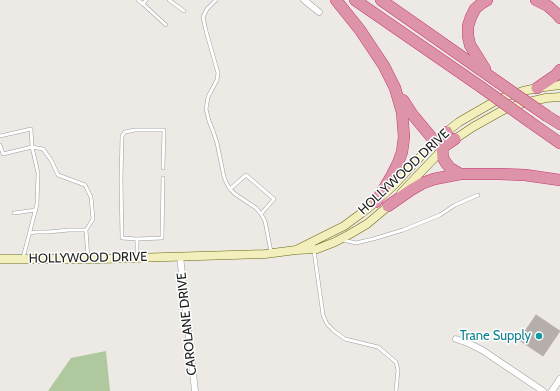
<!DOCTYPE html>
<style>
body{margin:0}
canvas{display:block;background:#ede9e4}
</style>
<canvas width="560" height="391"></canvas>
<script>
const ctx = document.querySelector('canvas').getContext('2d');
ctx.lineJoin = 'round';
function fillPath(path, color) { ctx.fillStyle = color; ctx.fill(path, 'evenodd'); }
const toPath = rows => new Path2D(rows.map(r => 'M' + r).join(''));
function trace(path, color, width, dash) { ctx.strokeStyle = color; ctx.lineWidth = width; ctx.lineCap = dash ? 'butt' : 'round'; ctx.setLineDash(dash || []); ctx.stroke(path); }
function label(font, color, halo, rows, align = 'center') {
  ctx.font = font + ' Cabin,sans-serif'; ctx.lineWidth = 3; ctx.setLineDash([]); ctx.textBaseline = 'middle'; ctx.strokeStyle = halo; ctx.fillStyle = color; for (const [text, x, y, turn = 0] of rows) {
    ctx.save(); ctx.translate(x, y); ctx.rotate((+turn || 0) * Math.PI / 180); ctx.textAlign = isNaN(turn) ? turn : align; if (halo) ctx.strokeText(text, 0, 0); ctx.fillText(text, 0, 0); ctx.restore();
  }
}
fillPath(toPath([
 [106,351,110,391,48,391,71,358]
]), '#afc89d');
const building = toPath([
 [536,315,560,331,543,356,519,340,536,315]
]);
fillPath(building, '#b6aeaa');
trace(building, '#bdafa8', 1);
const lane = toPath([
 [138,0,143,4,146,0],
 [169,0,184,11],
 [216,0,207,9,203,17,206,31,218,73,217,80,208,97,206,109,209,121,213,131,217,143,224,177,227,184,230,189,235,194,256,208,261,214,265,221,271,252],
 [143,4,166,25],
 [0,136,31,129,32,147,38,173,37,204,23,258],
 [0,145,3,154,32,147,43,149,51,160,58,175,85,185,91,197,93,219,86,230],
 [230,189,246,175,274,199,261,214],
 [14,213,36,210],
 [30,233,36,232,48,232,69,230,86,230,88,259],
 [137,239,162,238,163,178],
 [343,240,356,243,373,239,403,230,440,215,455,205,478,195],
 [314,251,323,315,327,324,334,331,345,339,378,347,396,362,398,370,396,391],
 [137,258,137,239,122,238,121,181,122,136,125,132,135,130,164,130,163,168]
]);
const street = toPath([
 [304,0,319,12],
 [180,256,195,391],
 [456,339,468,343,482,350,543,391],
 [552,391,560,379]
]);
const secondary = toPath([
 [401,193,442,150,455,139,473,127,505,109,524,103,546,98,560,97],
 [298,249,344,226,359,215,376,202,395,184,435,141,459,122,478,111,499,99,523,91,537,88,560,85],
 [0,259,100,259,265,254,296,250,317,249,335,242,350,234,367,224,392,203]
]);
const highway = toPath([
 [336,0,360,30,384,66,395,88,402,112,404,137,402,152,398,163,392,175,376,202],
 [355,0,481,87],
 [381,0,498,82],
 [536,0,548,6,557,14,560,18],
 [485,69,470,45,468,36,468,26,471,17,475,9,482,3,487,0],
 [537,88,556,75,560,70],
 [403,100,412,114,437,144,442,146,446,145,455,139],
 [547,116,560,124],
 [530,122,560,143],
 [447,132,442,146,443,158,446,163,450,168,460,174],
 [388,206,411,190,423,183,434,179,460,174,500,174,525,175,560,180]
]);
trace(lane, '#9e9e9e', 4);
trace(street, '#9e9e9e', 7);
trace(secondary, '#686810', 9);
trace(highway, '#c63778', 12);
trace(lane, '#fff', 3);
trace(street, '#fff', 6);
trace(secondary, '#f2efbd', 8);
trace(highway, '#dd94a9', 11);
const highwayBridge = toPath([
 [498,82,547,116],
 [481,87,530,122]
]);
trace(highwayBridge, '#c63778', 12, []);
trace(highwayBridge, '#dd94a9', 11);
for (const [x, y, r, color] of [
 [539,336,4,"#0f9aa8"]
]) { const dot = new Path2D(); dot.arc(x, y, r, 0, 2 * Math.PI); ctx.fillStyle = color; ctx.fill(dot); trace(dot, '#fff', 1.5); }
label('13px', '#1d1d1d', '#fff', [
 ["HOLLYWOOD DRIVE",404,172,-43],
 ["HOLLYWOOD DRIVE",88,258,-1],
 ["CAROLANE DRIVE",187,324,-96]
]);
label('13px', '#0d838f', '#fff', [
 ["Trane Supply",531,336]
], 'right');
</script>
